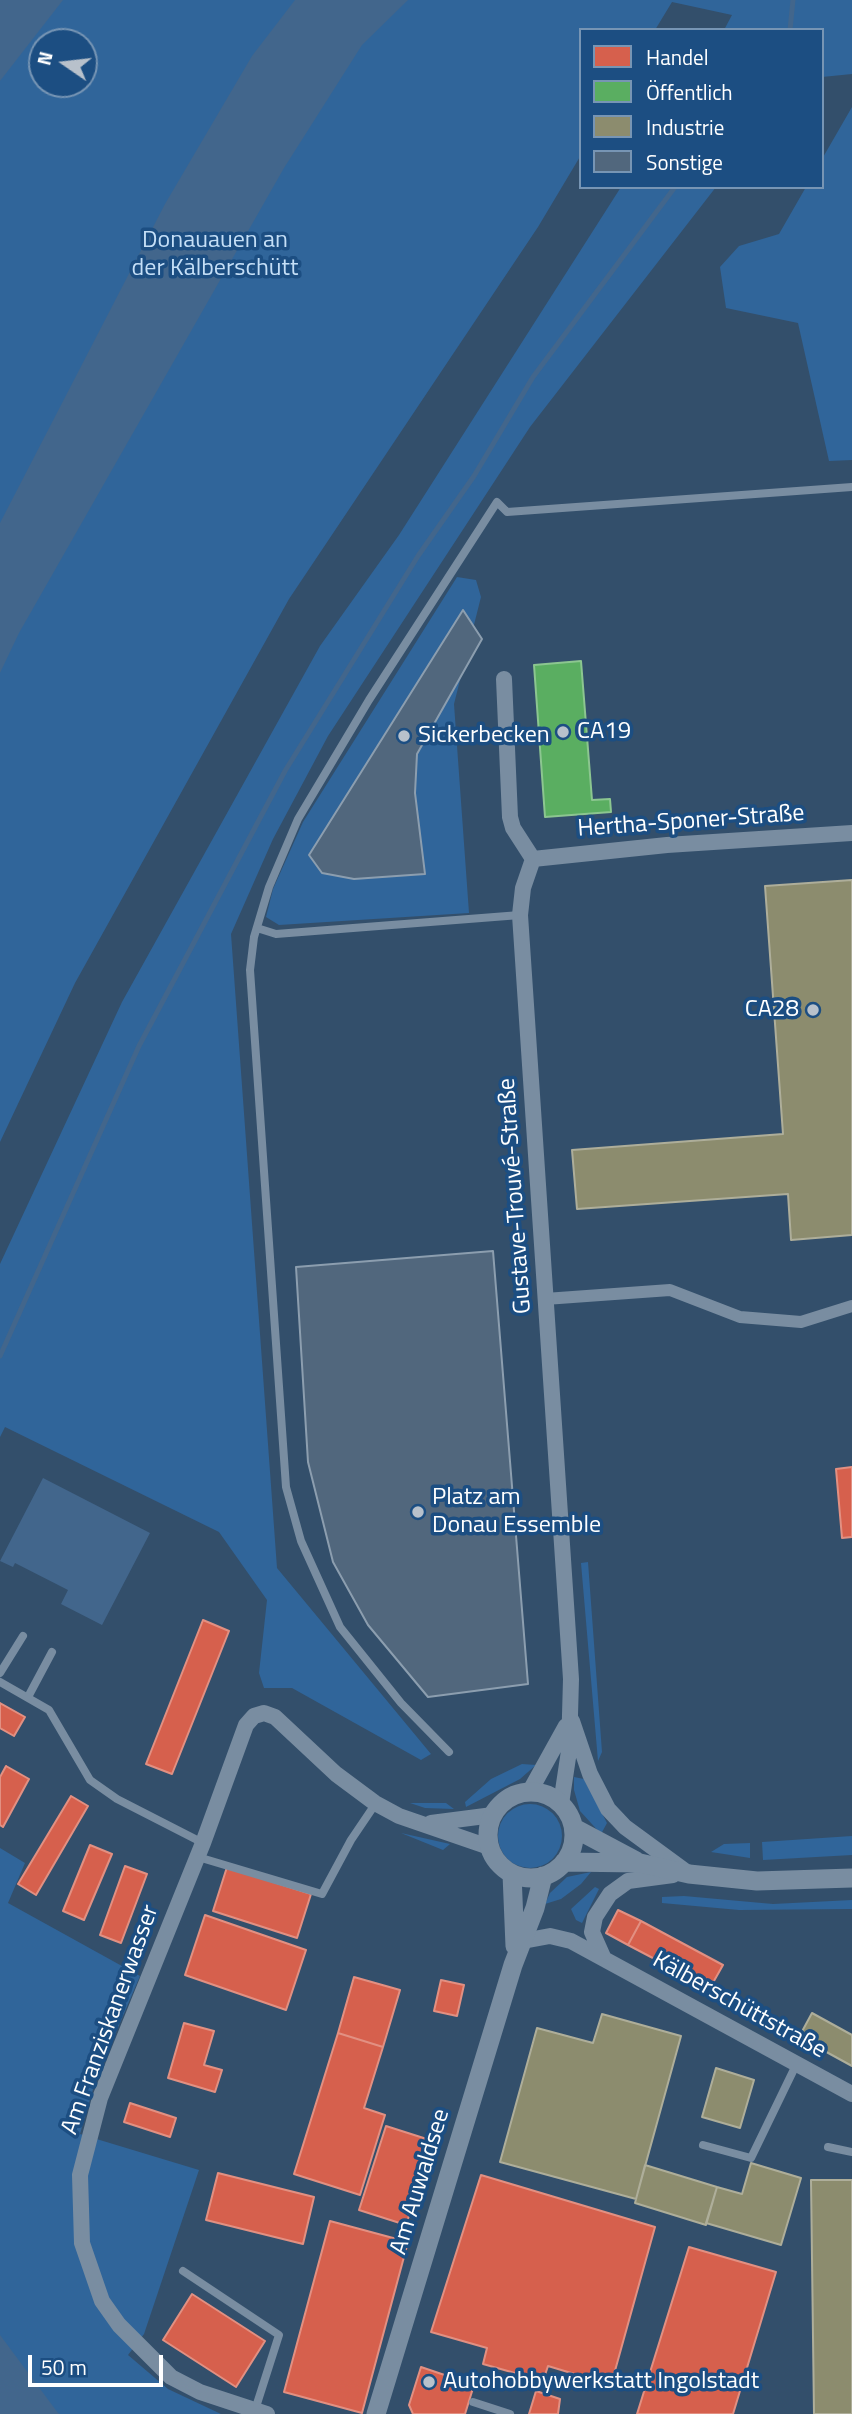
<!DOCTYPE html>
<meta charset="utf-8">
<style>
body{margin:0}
#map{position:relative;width:852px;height:2414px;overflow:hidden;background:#334f6b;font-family:"Titillium Web",sans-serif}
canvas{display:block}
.legend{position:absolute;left:579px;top:28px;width:245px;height:161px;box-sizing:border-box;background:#1c4e82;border:2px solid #7795b4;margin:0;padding:9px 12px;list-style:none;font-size:21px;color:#fff}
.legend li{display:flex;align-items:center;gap:14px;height:35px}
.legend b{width:35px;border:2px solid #7795b4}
.north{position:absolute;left:28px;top:28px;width:70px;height:70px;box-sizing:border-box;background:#1c4e82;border:2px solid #7795b4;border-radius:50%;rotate:284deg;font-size:19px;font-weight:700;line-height:28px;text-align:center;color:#fff}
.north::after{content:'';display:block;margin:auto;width:24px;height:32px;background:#b8c1cb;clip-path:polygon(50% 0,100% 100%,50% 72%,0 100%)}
.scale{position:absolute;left:28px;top:2355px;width:135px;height:32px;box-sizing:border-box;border:4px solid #fff;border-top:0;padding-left:9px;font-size:21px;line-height:24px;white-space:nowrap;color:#fff;-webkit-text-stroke:5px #1c4e82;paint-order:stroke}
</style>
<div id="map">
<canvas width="852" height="2414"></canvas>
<ul class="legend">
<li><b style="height:19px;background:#d6604d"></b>Handel</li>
<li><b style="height:19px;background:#5aae61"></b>Öffentlich</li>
<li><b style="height:19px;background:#8c8c6e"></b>Industrie</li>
<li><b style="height:19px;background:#51677d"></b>Sonstige</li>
</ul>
<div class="north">N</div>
<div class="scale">50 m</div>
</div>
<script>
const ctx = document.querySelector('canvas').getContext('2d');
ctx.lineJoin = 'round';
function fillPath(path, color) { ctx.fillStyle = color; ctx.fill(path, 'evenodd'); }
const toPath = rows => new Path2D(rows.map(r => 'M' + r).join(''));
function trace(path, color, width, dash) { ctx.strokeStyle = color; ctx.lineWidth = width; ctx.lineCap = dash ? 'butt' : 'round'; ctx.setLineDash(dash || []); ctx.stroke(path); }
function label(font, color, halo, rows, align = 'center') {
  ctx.font = font + ' "Titillium Web",sans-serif'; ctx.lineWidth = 7; ctx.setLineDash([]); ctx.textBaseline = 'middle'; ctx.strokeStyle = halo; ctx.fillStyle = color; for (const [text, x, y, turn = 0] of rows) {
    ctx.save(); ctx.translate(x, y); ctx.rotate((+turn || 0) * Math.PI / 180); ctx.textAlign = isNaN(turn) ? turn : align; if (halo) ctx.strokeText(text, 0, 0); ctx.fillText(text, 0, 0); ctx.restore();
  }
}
fillPath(toPath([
 [0,0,852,0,852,74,822,77,822,30,724,30,732,15,672,2,655,30,581,30,581,155,538,227,289,599,75,983,0,1142],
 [42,42,84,42,84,84,42,84],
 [852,107,852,460,829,461,798,323,726,308,720,267,739,246,779,234,806,187,822,187,822,159],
 [621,187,716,187,530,427,328,736,273,839,231,934,277,1568,431,1754,421,1760,292,1688,264,1688,259,1673,267,1600,219,1532,5,1427,0,1437,0,1264,122,1002,320,646,399,535],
 [457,577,476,580,481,597,454,704,469,913,279,925,266,917,273,889,303,822],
 [588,1562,602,1752,598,1761,581,1563],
 [522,1764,536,1765,520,1779,466,1807,465,1802,491,1779],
 [574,1777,584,1779,607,1823,601,1834,580,1811,574,1790],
 [410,1803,446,1803,454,1809,425,1808],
 '498 1836a32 32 0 1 1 64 0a32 32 0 1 1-64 0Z',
 [401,1833,450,1844,443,1850],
 [852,1836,852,1855,763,1860,762,1842],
 [750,1843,750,1858,711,1852,724,1844],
 [0,1848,25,1863,8,1903,140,1976,96,2079,80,2134,199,2170,144,2334,128,2355,168,2389,221,2414,0,2414],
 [591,1872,581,1884,561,1899,545,1904,550,1893,567,1877],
 [595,1887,599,1889,582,1923,576,1920,571,1909],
 [684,1896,773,1904,852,1900,852,1909,739,1910,662,1903,662,1897]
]), '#30659a');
fillPath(toPath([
 [0,0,63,0,0,81],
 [295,0,408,0,362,45,284,168,19,633,0,673,0,523,165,204,252,56],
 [43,1478,150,1533,102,1625,61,1604,68,1590,15,1563,13,1567,0,1561],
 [0,2335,58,2413,60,2414,0,2414]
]), '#42668c');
const shops = toPath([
 [852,1467,852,1537,842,1538,836,1469,852,1467],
 [203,1620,229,1631,172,1774,146,1764,203,1620],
 [0,1703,25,1717,14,1736,0,1728,0,1703],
 [6,1766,29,1779,3,1827,0,1825,0,1777,6,1766],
 [71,1796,88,1806,36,1895,18,1884,71,1796],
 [90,1845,112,1854,84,1920,63,1911,90,1845],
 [125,1866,147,1874,121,1943,100,1935,125,1866],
 [227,1867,311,1894,297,1938,213,1911,227,1867],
 [618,1910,641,1921,628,1945,606,1933,618,1910],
 [205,1915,306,1950,286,2010,185,1975,205,1915],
 [641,1921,723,1965,710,1988,628,1945,641,1921],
 [354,1977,400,1990,383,2047,338,2033,354,1977],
 [441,1980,464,1985,457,2016,434,2011,441,1980],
 [184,2023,214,2031,204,2065,222,2070,215,2092,168,2078,184,2023],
 [338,2033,383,2047,364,2108,385,2115,360,2195,294,2174,338,2033],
 [130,2103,176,2118,170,2137,124,2122,130,2103],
 [386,2126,433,2141,406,2225,359,2210,386,2126],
 [218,2173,314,2197,303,2244,206,2220,218,2173],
 [481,2175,655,2227,611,2385,548,2366,543,2381,483,2364,487,2348,431,2332,481,2175],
 [330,2221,408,2242,362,2413,284,2392,330,2221],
 [689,2247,776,2272,733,2414,637,2414,689,2247],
 [192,2294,265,2341,236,2387,163,2340,192,2294],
 [421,2367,474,2385,465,2414,413,2414,409,2405,421,2367],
 [536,2391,560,2399,558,2414,529,2414,536,2391]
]);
fillPath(shops, '#d6604d');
trace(shops, '#e29082', 2);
const public = toPath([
 [581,661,592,800,610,799,611,812,545,817,534,665,581,661]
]);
fillPath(public, '#5aae61');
trace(public, '#8cc690', 2);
const industry = toPath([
 [852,880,852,1235,791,1240,788,1194,577,1209,572,1150,783,1134,765,886,852,880],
 [812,2013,852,2035,852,2066,799,2037,812,2013],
 [602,2014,681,2036,636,2199,500,2162,537,2028,593,2043,602,2014],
 [716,2068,754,2080,740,2128,702,2117,716,2068],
 [751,2163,801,2178,781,2245,706,2223,717,2187,742,2194,751,2163],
 [645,2165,717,2187,706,2225,635,2203,645,2165],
 [811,2180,852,2180,852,2414,814,2414,811,2180]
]);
fillPath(industry, '#8c8c6e');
trace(industry, '#aeae9a', 2);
trace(toPath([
 [790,30,793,0],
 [0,1356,139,1046,285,771,418,556,474,476,533,377,675,187]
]), '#42668c', 5);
const building = toPath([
 [463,610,482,639,417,754,415,793,425,874,354,879,322,873,309,855,463,610],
 [493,1251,528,1684,428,1697,368,1625,333,1562,308,1462,296,1267,493,1251]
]);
fillPath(building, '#51677d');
trace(building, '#8c9eaf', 2);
trace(toPath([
 [257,928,276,934,520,915],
 [0,1673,23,1636],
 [0,1682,49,1710,90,1780,117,1799,203,1843],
 [28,1697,52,1652],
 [449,1752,401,1703,340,1627,301,1541,286,1487,250,970,254,937,269,887,298,819,369,700,497,502,507,512,852,487],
 [198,1857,322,1894,351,1840,376,1803],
 [703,2145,751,2158,797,2063],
 [828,2147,852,2152],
 [183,2271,279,2335,255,2410],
 [473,2402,510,2414]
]), '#798da1', 8);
trace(toPath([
 [545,1299,670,1290,740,1317,801,1322,852,1306]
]), '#798da1', 12);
trace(toPath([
 [504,679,510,817,513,828,533,859,523,888,520,915,571,1679,569,1751,561,1804],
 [533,859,667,845,852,833],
 [572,1721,590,1774,608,1809,625,1827,685,1871],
 [530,1791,566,1726],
 [431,1823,493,1815],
 [523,1941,550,1936,571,1941,852,2094],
 [604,1959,592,1932,595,1917,610,1894,628,1881,673,1875],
 [267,2414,200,2392,171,2377,119,2325,102,2301,82,2243,80,2175,100,2098,203,1843,246,1725,254,1716,264,1713,275,1717,336,1774,375,1803,399,1816,489,1847]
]), '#798da1', 16);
trace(toPath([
 '488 1835a43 43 0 1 1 86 0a43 43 0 1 1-86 0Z',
 [574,1828,636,1861],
 [564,1862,640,1863,689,1874,757,1881,852,1878],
 [512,1874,515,1946],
 [376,2414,513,1965,535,1908,543,1876]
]), '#798da1', 19);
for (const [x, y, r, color] of [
 [563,732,7,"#b8c1cb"],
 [404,736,7,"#b8c1cb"],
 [813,1010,7,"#b8c1cb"],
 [418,1512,7,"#b8c1cb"],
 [429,2382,7,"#b8c1cb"]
]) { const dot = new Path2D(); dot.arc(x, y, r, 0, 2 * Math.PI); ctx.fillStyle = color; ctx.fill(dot); trace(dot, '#1c4e82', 2.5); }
label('24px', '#c5dff7', '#1c4e82', [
 ["Donauauen an",215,241],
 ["der Kälberschütt",215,269]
]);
label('24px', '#fff', '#1c4e82', [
 ["CA19",577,732],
 ["Sickerbecken",418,736],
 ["CA28",799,1010,"right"],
 ["Platz am",432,1498],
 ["Donau Essemble",432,1526],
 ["Autohobbywerkstatt Ingolstadt",443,2382]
], 'left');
label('24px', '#fff', '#1c4e82', [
 ["Hertha-Sponer-Straße",691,822,-4],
 ["Gustave-Trouvé-Straße",516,1196,-94],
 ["Kälberschüttstraße",739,2006,29],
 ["Am Franziskanerwasser",111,2020,-70],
 ["Am Auwaldsee",421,2182,-73]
]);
</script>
